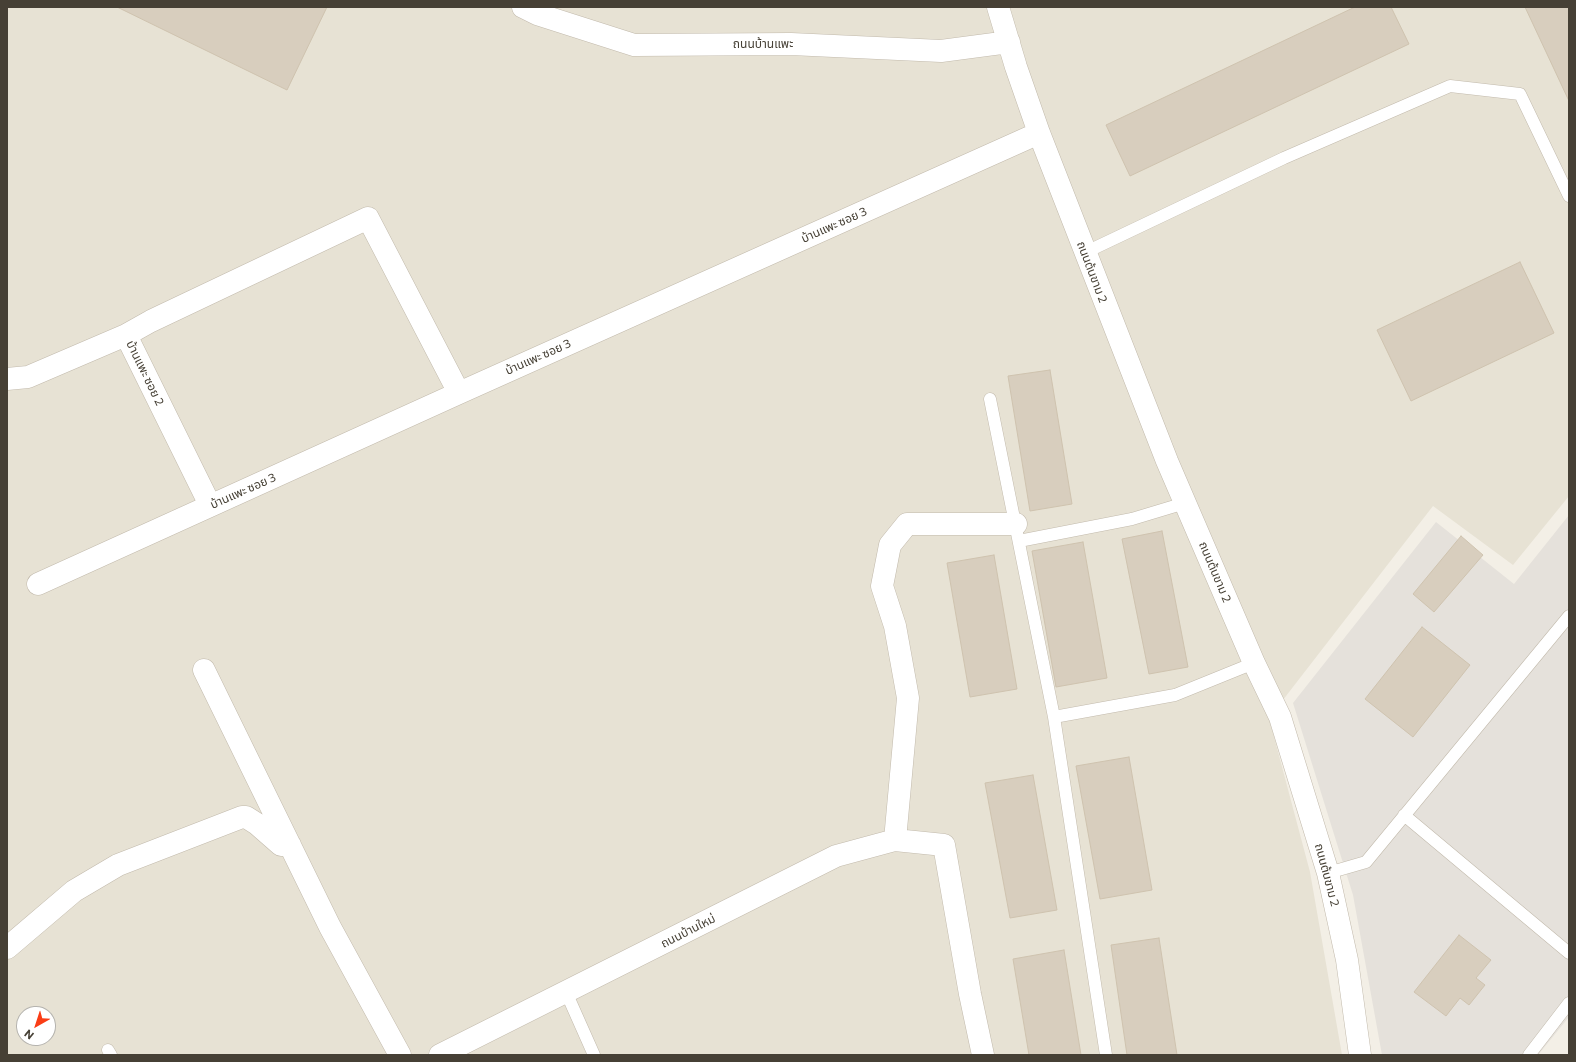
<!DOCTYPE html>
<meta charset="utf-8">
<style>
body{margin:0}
#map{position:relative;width:1576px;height:1062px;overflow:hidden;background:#f3efe6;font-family:Commissioner,sans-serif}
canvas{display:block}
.frame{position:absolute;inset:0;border:8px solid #464035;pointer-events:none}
.north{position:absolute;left:16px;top:1006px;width:40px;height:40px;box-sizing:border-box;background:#fff;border:1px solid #b5b3ae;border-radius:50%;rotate:219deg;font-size:11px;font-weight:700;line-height:16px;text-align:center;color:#464035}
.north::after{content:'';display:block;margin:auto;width:14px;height:18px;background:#fa3d16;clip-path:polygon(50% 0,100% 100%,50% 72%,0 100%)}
</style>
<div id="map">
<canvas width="1576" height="1062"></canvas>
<div class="frame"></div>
<div class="north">N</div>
</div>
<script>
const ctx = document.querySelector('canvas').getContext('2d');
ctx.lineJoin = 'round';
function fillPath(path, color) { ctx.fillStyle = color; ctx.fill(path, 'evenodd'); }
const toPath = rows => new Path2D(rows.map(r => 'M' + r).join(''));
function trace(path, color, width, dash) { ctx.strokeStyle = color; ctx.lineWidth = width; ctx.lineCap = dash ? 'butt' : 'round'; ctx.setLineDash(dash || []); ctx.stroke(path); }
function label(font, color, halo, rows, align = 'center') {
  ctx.font = font + ' Commissioner,"Noto Sans Thai",sans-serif'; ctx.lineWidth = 4; ctx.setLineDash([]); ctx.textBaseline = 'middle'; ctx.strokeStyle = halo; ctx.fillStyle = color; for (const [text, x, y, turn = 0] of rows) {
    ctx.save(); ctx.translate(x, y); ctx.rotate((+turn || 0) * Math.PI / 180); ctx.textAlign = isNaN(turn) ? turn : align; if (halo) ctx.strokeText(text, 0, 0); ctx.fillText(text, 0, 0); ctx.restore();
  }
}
fillPath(toPath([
 [7,7,1569,7,1569,496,1513,565,1433,506,1269,718,1310,872,1342,1055,7,1055],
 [24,1014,48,1014,48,1038,24,1038]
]), '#e7e2d4');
fillPath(toPath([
 [1569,515,1569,1017,1538,1055,1382,1055,1353,895,1293,703,1436,522,1514,584]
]), '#e5e1db');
const building = toPath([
 [117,7,327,7,287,90,117,7],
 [1355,7,1391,7,1409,44,1130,176,1106,125,1355,7],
 [1525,7,1569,7,1569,101,1525,7],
 [1520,262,1554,333,1411,401,1377,330,1520,262],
 [1050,370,1072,504,1030,511,1008,376,1050,370],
 [1162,531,1188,667,1149,674,1122,539,1162,531],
 [1461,536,1483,555,1434,612,1413,594,1461,536],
 [1083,542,1107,678,1056,687,1032,551,1083,542],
 [994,555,1017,689,970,697,947,563,994,555],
 [1422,627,1470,665,1413,737,1365,699,1422,627],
 [1129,757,1152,890,1100,899,1076,766,1129,757],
 [1033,775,1057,910,1010,918,985,783,1033,775],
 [1459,935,1491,960,1476,978,1485,985,1469,1005,1460,998,1446,1016,1414,992,1459,935],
 [1159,938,1177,1055,1127,1055,1111,945,1159,938],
 [1064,950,1081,1055,1029,1055,1013,959,1064,950]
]);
fillPath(building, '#d8cebe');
trace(building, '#cfc3af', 1);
const service = toPath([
 [1084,253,1284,158,1450,86,1520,94,1569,196],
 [990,399,1054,717],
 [1019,541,1132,519,1185,503],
 [1404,815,1569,953],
 [1328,873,1366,862,1569,616],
 [566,992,594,1055],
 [108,1050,111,1055],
 [1106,1055,1054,717,1175,695,1254,663],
 [1529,1055,1569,1003]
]);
const minor = toPath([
 [523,7,537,14,634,45,791,44,941,51,1009,42],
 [998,7,1016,67,1039,133,1167,461,1254,663,1280,717,1328,873,1347,960,1360,1055],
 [126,335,210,505],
 [7,379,28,377,126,335,151,321,368,218,459,393],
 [38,584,459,393,1039,133],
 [204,670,330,927,400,1055],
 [895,840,908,698,895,626,882,586,890,545,907,524,1016,524],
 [7,948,74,891,118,865,242,817,246,817,257,824,281,845,290,845],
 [440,1055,836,856,895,840,944,845,970,994,983,1055]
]);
trace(service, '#c2baac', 13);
trace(minor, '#c2baac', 23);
trace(service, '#fff', 12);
trace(minor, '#fff', 22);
label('12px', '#464035', '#fff', [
 ["ถนนบ้านแพะ",763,44],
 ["บ้านแพะ ซอย 3",834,225,-24],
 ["ถนนต้นขาม 2",1092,272,69],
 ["บ้านแพะ ซอย 3",538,357,-24],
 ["บ้านแพะ ซอย 2",145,373,64],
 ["บ้านแพะ ซอย 3",243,491,-24],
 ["ถนนต้นขาม 2",1215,572,67],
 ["ถนนต้นขาม 2",1327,875,75],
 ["ถนนบ้านใหม่",688,931,-27]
]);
</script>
